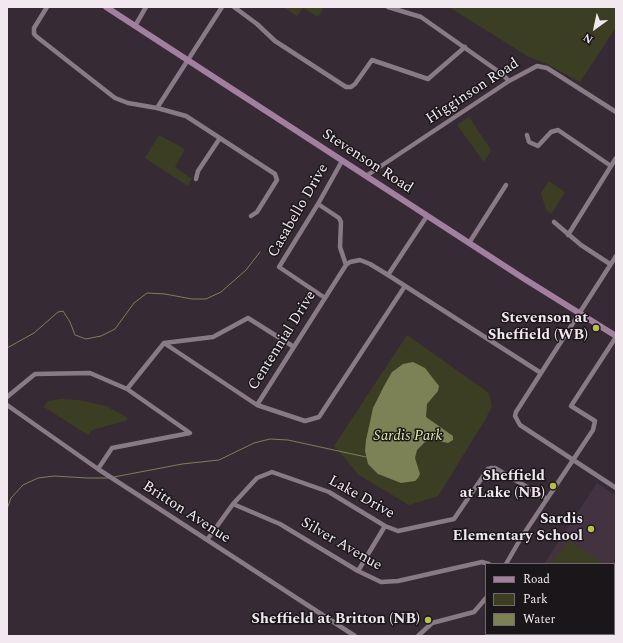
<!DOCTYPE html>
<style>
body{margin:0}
#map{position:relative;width:623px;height:643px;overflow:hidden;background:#362b34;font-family:Spectral,serif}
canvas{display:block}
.frame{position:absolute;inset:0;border:8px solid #f1e9ef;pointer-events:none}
.legend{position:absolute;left:485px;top:563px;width:130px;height:72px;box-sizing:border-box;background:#1a161a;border:1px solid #706a6f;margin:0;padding:5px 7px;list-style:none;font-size:12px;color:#f1e9ef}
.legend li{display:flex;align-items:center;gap:8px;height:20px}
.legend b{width:20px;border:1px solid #706a6f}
.north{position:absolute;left:575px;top:8px;width:40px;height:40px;-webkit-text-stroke:3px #1a161a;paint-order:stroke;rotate:213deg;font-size:11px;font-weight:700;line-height:16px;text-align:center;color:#f1e9ef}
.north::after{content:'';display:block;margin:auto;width:14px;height:18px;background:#f1e9ef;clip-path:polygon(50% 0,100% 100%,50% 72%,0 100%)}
</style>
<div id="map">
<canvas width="623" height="643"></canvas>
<div class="frame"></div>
<ul class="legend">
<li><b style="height:5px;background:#a27f9e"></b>Road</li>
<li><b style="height:11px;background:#3b3e23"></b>Park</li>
<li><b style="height:11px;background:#7c8156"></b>Water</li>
</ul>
<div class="north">N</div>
</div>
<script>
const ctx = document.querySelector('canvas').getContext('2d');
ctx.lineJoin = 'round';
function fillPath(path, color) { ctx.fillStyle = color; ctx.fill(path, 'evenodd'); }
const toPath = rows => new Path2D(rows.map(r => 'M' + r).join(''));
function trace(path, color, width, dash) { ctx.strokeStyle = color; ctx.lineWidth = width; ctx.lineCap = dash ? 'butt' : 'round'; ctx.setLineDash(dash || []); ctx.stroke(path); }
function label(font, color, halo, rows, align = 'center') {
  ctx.font = font + ' Spectral,serif'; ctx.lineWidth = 3; ctx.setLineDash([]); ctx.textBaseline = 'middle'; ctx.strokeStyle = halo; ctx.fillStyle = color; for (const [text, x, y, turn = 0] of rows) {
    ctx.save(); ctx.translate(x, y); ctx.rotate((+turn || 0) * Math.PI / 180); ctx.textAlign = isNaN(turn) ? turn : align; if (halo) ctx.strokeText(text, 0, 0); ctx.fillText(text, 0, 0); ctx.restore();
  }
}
fillPath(toPath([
 [597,483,616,496,616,582,614,585,614,564,544,564],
 [498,634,582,634,581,636,497,636]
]), '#433341');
fillPath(toPath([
 [283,7,324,7,318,17,303,8,297,16],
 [449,7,616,7,616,27,580,82,547,64,529,57],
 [469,117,491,150,484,162,457,125],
 [159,135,185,149,175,167,192,179,188,186,145,158],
 [549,181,565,192,551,214,546,210,541,193],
 [407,335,489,393,492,406,485,420,438,496,409,505,359,475,334,446],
 [61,399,79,400,106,406,128,418,125,421,92,430,88,435,44,407,48,401],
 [568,540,605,564,552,564],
 [505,634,540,634,543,636,504,636]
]), '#3b3e23');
fillPath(toPath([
 [413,362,425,368,439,386,438,391,427,404,426,417,453,436,453,440,448,443,429,439,424,443,417,450,415,458,420,474,418,478,415,481,401,483,378,474,368,464,365,451,366,440,373,408,384,386,392,372,403,364]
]), '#7c8156');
trace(toPath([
 [7,348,34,333,58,312,63,311,70,322,75,335,86,339,101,336,115,329,134,303,147,293,165,294,192,299,206,299,221,292,246,270,260,252],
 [114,477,182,464,219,460,254,443,270,439,288,440,366,457],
 [7,509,11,498,23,485,38,478,54,476,87,478,109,478]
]), '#7c8156', 1);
trace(toPath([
 [47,7,34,28,34,34,37,37,115,98,128,103,157,108,186,116,275,174,277,180,257,212,251,216],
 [234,7,257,24,275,41,346,87,351,87,355,84,372,60,428,79,465,47],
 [388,7,421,17,502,74,509,81],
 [135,26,146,7],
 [157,108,222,7],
 [527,135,529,142,538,146,551,132,558,130,611,166],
 [366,176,509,81,537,66,547,68,616,112],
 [196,179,198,171,220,138],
 [318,204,339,218,341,222,340,247,346,265],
 [427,216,388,275,541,373],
 [554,222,581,245,610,264],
 [568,235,616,158],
 [469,243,506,185],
 [616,256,516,412,515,416,520,425,616,488],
 [388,275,370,264,360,260,350,262,346,265,257,405,305,421,319,417,405,286],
 [325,298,279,267,318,204,342,161],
 [164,343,257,405],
 [127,389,164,343,213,337,248,318,294,347],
 [7,397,35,374,90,373,127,389,190,433,112,448,98,469],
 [7,405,98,469,355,636],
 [233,504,280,524,358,571,381,582,398,581,482,562,489,564],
 [207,540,233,504,257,478,272,472,329,492,385,526,398,531,454,519,488,469,492,468,495,468,547,499],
 [506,564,521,538,593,430,595,421,571,406,616,337],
 [358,571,385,526],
 [418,636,432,623,474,612,486,598]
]), '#887b86', 4.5);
trace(toPath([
 [106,7,523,278,616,336]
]), '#a27f9e', 6);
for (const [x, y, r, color] of [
 [596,328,4,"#b6c148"],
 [553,486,4,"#b6c148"],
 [591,529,4,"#b6c148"],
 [428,620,4,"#b6c148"]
]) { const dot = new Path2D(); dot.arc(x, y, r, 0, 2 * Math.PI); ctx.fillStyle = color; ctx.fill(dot); trace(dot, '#1a161a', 1.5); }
label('15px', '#f1e9ef', '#1a161a', [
 ["Higginson Road",473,92,-33],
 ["Stevenson Road",367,162,33],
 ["Casabello Drive",299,211,-60],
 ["Centennial Drive",283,341,-58],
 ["Lake Drive",361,498,29],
 ["Britton Avenue",186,513,33],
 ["Silver Avenue",341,545,30]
]);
label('bold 15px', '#f1e9ef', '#1a161a', [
 ["Stevenson at",588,319],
 ["Sheffield (WB)",588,336],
 ["Sheffield",545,477],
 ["at Lake (NB)",545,494],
 ["Sardis",583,520],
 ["Elementary School",583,537],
 ["Sheffield at Britton (NB)",420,620]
], 'right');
label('italic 15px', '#e2eca5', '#1a161a', [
 ["Sardis Park",408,437]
]);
</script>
